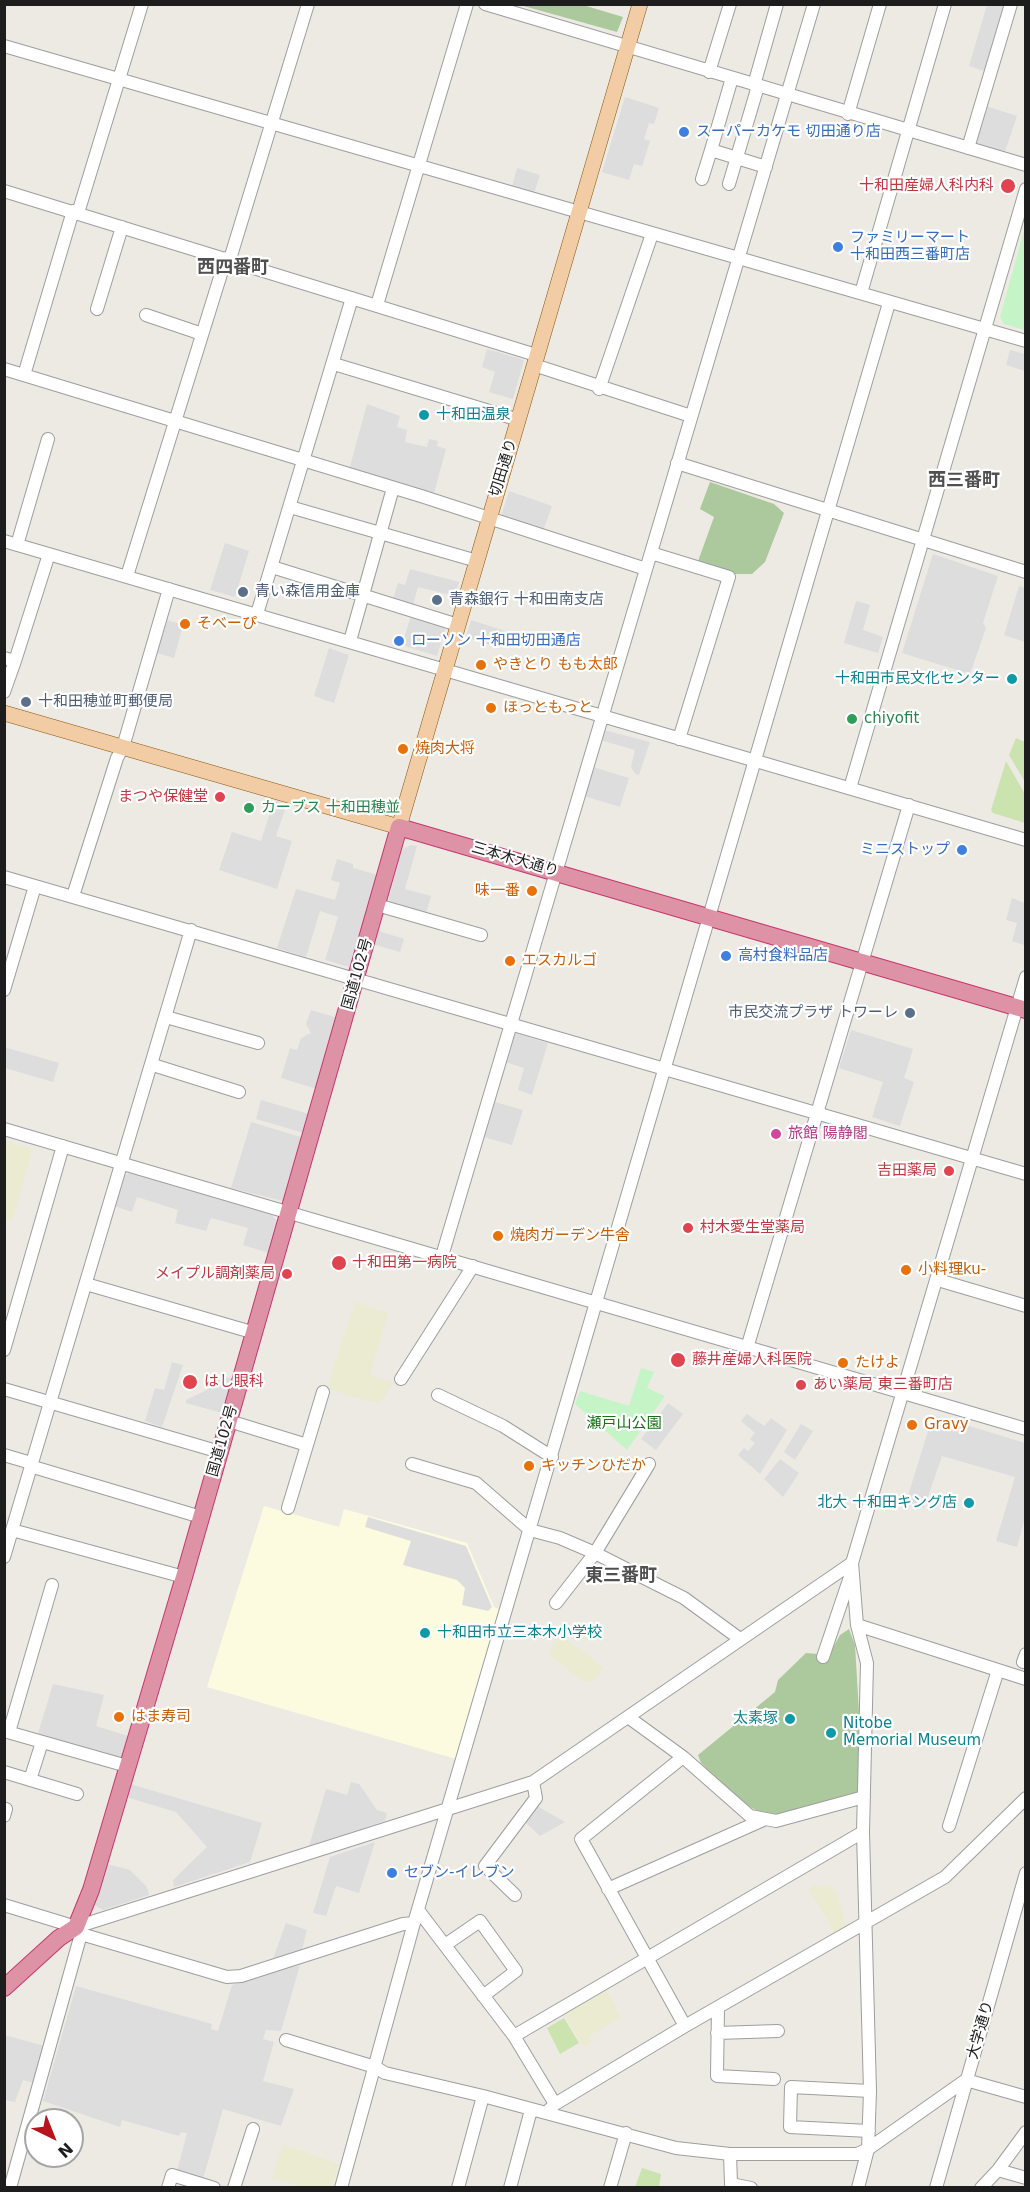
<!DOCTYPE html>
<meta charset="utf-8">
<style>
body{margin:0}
#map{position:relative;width:1030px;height:2192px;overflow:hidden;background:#edeae4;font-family:"DejaVu Sans",sans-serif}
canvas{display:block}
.frame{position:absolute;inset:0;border:6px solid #1d1d1d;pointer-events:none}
.north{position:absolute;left:24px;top:2108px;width:60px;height:60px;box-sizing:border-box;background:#fff;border:2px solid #a5a5a5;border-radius:50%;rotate:137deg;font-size:16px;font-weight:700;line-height:24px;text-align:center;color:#1d1d1d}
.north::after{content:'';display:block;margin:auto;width:21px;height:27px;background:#b7141d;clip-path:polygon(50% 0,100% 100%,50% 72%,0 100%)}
</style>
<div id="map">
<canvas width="1030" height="2192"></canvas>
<div class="frame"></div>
<div class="north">N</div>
</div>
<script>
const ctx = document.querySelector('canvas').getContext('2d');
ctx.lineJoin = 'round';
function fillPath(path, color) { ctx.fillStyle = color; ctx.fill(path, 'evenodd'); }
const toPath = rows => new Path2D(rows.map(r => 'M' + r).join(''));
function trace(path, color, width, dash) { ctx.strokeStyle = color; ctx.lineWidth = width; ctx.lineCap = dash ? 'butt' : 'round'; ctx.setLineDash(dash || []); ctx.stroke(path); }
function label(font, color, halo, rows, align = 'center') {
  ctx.font = font + ' "DejaVu Sans","Noto Sans JP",sans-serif'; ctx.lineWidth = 4.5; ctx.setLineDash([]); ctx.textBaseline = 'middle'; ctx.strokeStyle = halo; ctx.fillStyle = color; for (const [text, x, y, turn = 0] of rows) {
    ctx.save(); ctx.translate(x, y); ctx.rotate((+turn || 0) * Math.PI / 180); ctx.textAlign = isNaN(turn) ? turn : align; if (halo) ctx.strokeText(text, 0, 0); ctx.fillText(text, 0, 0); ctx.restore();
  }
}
fillPath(toPath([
 [264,1506,339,1527,344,1509,467,1543,494,1607,499,1609,456,1759,207,1687]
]), '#fcfadf');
fillPath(toPath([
 [4,1141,33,1149,12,1221,5,1218],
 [355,1302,388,1313,370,1375,393,1383,379,1404,327,1389],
 [561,1635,604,1668,594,1680,585,1682,548,1654],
 [816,1884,821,1888,830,1884,838,1897,845,1925,835,1934,809,1889],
 [605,1988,621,2017,589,2036,591,2042,583,2047,563,2013],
 [283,2144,339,2164,332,2187,304,2187,272,2178]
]), '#eaebd1');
fillPath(toPath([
 [1016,738,1025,742,1025,782,1009,755],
 [1006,761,1025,794,1025,823,993,813,991,810],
 [564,2018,579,2043,560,2054,547,2028],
 [642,2168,661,2174,659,2187,635,2187]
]), '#cbe3af');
fillPath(toPath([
 [520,5,583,5,623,17,617,32],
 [710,482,774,504,784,513,765,562,752,574,726,574,697,564,714,517,700,509],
 [849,1629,855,1645,859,1712,858,1796,799,1821,764,1815,740,1801,701,1763,698,1755,775,1692,778,1680,806,1653,829,1655,840,1635]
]), '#acc99d');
fillPath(toPath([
 [1025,227,1025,330,1004,324,1000,317],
 [641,1368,654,1372,647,1388,665,1396,627,1450,575,1404,580,1391,629,1406]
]), '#c5f4c6');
fillPath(toPath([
 [987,5,1007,5,987,72,969,66],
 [625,97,659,108,654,124,649,123,644,139,650,141,642,166,634,164,629,180,602,172],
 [986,106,1017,116,1005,152,975,143],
 [517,168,540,175,534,194,512,187],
 [487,349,524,360,513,399,489,392,495,372,482,367],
 [1010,350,1025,354,1025,371,1006,365],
 [367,404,400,416,397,427,407,430,405,442,427,447,429,439,438,441,437,446,446,449,434,493,349,470],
 [509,491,552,506,543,531,501,516],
 [225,543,249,551,235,597,210,590],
 [933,554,998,576,983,623,986,628,970,674,902,653],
 [410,569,459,582,455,596,418,587,413,605,393,599,398,583,405,585],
 [1019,586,1025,588,1025,642,1004,635],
 [856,601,870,605,863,630,883,637,878,653,844,643],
 [411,615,446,626,437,656,402,645],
 [167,620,183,625,174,658,157,653],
 [471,620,505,631,500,648,466,637],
 [329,648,349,655,334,703,314,696],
 [604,730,650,742,639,775,635,774,631,767,635,750,600,740],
 [593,767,629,778,620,807,584,796],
 [274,800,287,804,276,836,292,841,277,889,219,870,232,832,261,841],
 [411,845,417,846,405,889,431,896,426,913,388,903,401,850],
 [337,859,353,864,353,868,378,875,349,967,325,960,338,917,320,911,306,957,277,948,296,889,335,900,340,883,331,880],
 [1012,898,1025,903,1024,945,1012,941,1017,923,1006,920],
 [376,930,404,939,400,952,372,944],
 [311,1010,338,1018,317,1089,281,1078,290,1048,297,1050,301,1038,311,1033,306,1024],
 [851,1030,913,1049,904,1078,914,1082,900,1126,872,1117,883,1082,839,1068],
 [514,1033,548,1043,532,1095,518,1090,524,1068,505,1062],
 [4,1047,59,1063,53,1082,5,1068],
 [261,1100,309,1114,304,1133,256,1119],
 [495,1102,523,1110,512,1145,484,1137],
 [251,1122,304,1138,283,1201,231,1188],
 [130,1173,272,1215,277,1221,269,1253,243,1245,248,1228,211,1218,206,1231,175,1223,178,1210,137,1197,132,1212,114,1206,123,1176],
 [172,1362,183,1365,162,1427,145,1421,155,1388,164,1390],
 [213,1374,232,1379,222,1413,186,1403,186,1400,207,1390],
 [668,1403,683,1414,656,1450,641,1439],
 [747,1414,764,1426,771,1418,787,1430,760,1474,738,1455,744,1448,748,1451,755,1443,750,1439,755,1433,741,1421],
 [933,1415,1025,1443,1025,1518,1017,1547,996,1541,1015,1477,942,1456,924,1508,906,1502],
 [801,1424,813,1431,795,1460,784,1452],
 [780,1459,799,1473,783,1497,764,1479],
 [368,1517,466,1546,492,1607,488,1611,462,1605,465,1588,457,1580,403,1565,411,1541,365,1527],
 [53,1684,104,1695,96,1726,128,1736,122,1760,37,1737],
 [351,1782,359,1784,377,1810,387,1813,385,1821,309,1846,326,1789,347,1795],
 [130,1784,262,1823,250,1862,174,1887,173,1880,207,1847,176,1812,126,1797],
 [537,1806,565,1822,540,1836,524,1821],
 [375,1842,359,1893,336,1886,326,1916,313,1913,330,1857],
 [107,1864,130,1870,147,1887,149,1895,103,1910,93,1904],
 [286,1923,307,1930,302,1949,273,1959],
 [300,1965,281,2031,266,2030,263,2039,274,2042,263,2081,294,2089,281,2126,223,2109,203,2179,177,2171,187,2133,181,2132,179,2136,122,2120,120,2127,43,2101,76,1986,212,2024,211,2029,218,2031,232,1985],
 [4,2035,45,2046,34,2083,23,2080,15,2102,5,2100]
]), '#ddd');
const minor = toPath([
 [485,4,1026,165],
 [4,46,1026,341],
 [709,72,730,4],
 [732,78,711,150,766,167],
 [754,85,777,4],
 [848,114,880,4],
 [968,148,1011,4],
 [702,179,711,150],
 [729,184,758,86],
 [4,191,536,355],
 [78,213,142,4],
 [230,259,308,4],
 [861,293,945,4],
 [377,305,467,4],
 [97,309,122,227],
 [146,315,202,334],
 [334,364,519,420],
 [534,365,691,416],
 [4,369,421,496,646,569],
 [24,375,73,211],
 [599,389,652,234],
 [677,463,1026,572],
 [290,507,477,561],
 [4,541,1026,840],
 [17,545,48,439],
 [651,553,729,577,679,739],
 [272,567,458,625],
 [127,576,226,258],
 [257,614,352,298],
 [350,641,393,488],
 [4,658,15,661,4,692],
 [15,661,49,554],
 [850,788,1026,189],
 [4,877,1026,1174],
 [73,896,117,758,123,747,169,589],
 [377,905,481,935],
 [4,990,35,886],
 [166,1017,258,1043],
 [153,1065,239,1092],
 [4,1129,1026,1429],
 [442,1256,814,4],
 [938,1280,1026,1306],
 [86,1284,255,1333],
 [747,1348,909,805],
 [4,1350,63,1146],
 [401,1379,473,1266],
 [4,1389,220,1452],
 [438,1395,503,1426,552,1457],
 [229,1421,307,1445],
 [4,1455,31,1463],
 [412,1464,476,1483,530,1530,560,1538,595,1553,658,1585,684,1598,740,1639],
 [30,1466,201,1517],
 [288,1508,323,1392],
 [12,1530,191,930],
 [4,1557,12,1530,184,1577],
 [556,1603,595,1553,649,1464],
 [857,1625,1026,1679],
 [823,1657,850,1577],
 [1023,1662,1026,1654],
 [628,1717,683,1757,750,1816,776,1821,864,1797],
 [4,1731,127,1766],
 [9,1732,52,1585],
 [683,1757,581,1839,685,2026],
 [4,1772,77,1794],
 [30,1780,42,1742],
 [4,1816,6,1809],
 [949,1826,998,1670],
 [608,1889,763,1820],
 [515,1895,485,1866,536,1798,533,1782],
 [4,1905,76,1927,533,1782,852,1563],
 [418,1910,514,2036,555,2104],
 [76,1927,81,1934,227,1977,241,1976,403,1924,414,1923],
 [445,1945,480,1921,516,1971,483,1996],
 [718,2007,717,2076,774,2079],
 [717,2033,778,2031],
 [514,2036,863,1832],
 [286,2040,375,2067,385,2073,483,2096,676,2148,730,2154,857,2154,868,2149,966,2080,1026,2097],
 [546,2113,555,2104,685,2026,945,1877,1026,1798],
 [869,2131,790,2127,791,2087,870,2091],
 [730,2154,731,2184,751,2188],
 [998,2170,1026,2178],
 [10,2188,81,1934],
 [168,2188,172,2175,214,2188],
 [234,2188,253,2129],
 [341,2188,414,1923,889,303],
 [458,2188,483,2096],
 [510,2188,531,2110],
 [610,2188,626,2133],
 [858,2188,868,2149,870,2091,863,1832,867,1663,857,1625,852,1563,1026,977],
 [936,2188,1026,1873],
 [981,2188,998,2170,1026,2132]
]);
const major = toPath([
 [4,713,399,827,640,4]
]);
const highway = toPath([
 [4,1988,59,1938,76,1927,91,1890,184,1577,399,827,1026,1010]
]);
trace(minor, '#9e9e9e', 14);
trace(major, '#88590f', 16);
trace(highway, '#c73570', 18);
trace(minor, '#fff', 12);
trace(major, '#f2cca4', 15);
trace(highway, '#dd93a5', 16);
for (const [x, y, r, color] of [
 [684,132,6,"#3f7fe0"],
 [1008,186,8,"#e0444e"],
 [838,247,6,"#3f7fe0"],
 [424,415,6,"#0f9aa8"],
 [243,592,6,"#5c6f8a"],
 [437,600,6,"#5c6f8a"],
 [185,624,6,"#e8710a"],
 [399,641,6,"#3f7fe0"],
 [481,665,6,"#e8710a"],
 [1012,679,6,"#0f9aa8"],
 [26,702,6,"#5c6f8a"],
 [491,708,6,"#e8710a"],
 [852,719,6,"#2e9e5b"],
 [403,749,6,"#e8710a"],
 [220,797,6,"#e0444e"],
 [249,808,6,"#2e9e5b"],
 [962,850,6,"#3f7fe0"],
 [532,891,6,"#e8710a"],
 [726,956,6,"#3f7fe0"],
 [510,961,6,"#e8710a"],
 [910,1013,6,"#5c6f8a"],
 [776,1134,6,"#d1479c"],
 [949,1171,6,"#e0444e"],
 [688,1228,6,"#e0444e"],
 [498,1236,6,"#e8710a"],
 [339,1263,8,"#e0444e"],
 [906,1270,6,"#e8710a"],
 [287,1274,6,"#e0444e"],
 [678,1360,8,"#e0444e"],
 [843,1363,6,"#e8710a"],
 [190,1382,8,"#e0444e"],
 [801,1385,6,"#e0444e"],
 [912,1425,6,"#e8710a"],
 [529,1466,6,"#e8710a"],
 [969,1503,6,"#0f9aa8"],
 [425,1633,6,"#0f9aa8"],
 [119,1717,6,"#e8710a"],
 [790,1719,6,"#0f9aa8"],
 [831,1733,6,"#0f9aa8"],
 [392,1873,6,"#3f7fe0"]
]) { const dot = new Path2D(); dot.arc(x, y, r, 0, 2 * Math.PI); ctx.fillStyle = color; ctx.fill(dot); trace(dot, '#fff', 2); }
label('15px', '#366cbe', '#fff', [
 ["スーパーカケモ 切田通り店",696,132],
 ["ファミリーマート",850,238],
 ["十和田西三番町店",850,255],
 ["ローソン 十和田切田通店",411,641],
 ["ミニストップ",950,850,"right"],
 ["高村食料品店",738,956],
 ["セブン-イレブン",404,1873]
], 'left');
label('15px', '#be3a42', '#fff', [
 ["十和田産婦人科内科",994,186,"right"],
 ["まつや保健堂",208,797,"right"],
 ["吉田薬局",937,1171,"right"],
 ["村木愛生堂薬局",700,1228],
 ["十和田第一病院",352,1263],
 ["メイプル調剤薬局",275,1274,"right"],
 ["藤井産婦人科医院",692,1360],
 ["はし眼科",204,1382],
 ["あい薬局 東三番町店",813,1385]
], 'left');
label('15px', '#0d838f', '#fff', [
 ["十和田温泉",436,415],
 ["十和田市民文化センター",1000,679,"right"],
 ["北大 十和田キング店",957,1503,"right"],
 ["十和田市立三本木小学校",437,1633],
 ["太素塚",778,1719,"right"],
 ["Nitobe",843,1724],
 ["Memorial Museum",843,1741]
], 'left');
label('15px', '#1d1d1d', '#fff', [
 ["切田通り",504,468,-73],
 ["三本木大通り",515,860,16],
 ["国道102号",358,974,-74],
 ["国道102号",223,1441,-74],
 ["大学通り",981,2030,-74]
]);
label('15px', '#4e5e75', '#fff', [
 ["青い森信用金庫",255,592],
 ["青森銀行 十和田南支店",449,600],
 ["十和田穂並町郵便局",38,702],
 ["市民交流プラザ トワーレ",898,1013,"right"]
], 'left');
label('15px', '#c56008', '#fff', [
 ["そべーぴ",197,624],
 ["やきとり もも太郎",493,665],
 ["ほっともっと",503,708],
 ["焼肉大将",415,749],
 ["味一番",520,891,"right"],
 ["エスカルゴ",522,961],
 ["焼肉ガーデン牛舎",510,1236],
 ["小料理ku-",918,1270],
 ["たけよ",855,1363],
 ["Gravy",924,1425],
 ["キッチンひだか",541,1466],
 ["はま寿司",131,1717]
], 'left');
label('15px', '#27864d', '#fff', [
 ["chiyofit",864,719],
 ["カーブス 十和田穂並",261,808]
], 'left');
label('15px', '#b23c85', '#fff', [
 ["旅館 陽静閣",788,1134]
], 'left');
label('15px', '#167118', '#fff', [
 ["瀬戸山公園",624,1424]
]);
label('bold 18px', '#505050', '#fff', [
 ["西四番町",233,268],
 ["西三番町",964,481],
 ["東三番町",621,1576]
]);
</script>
